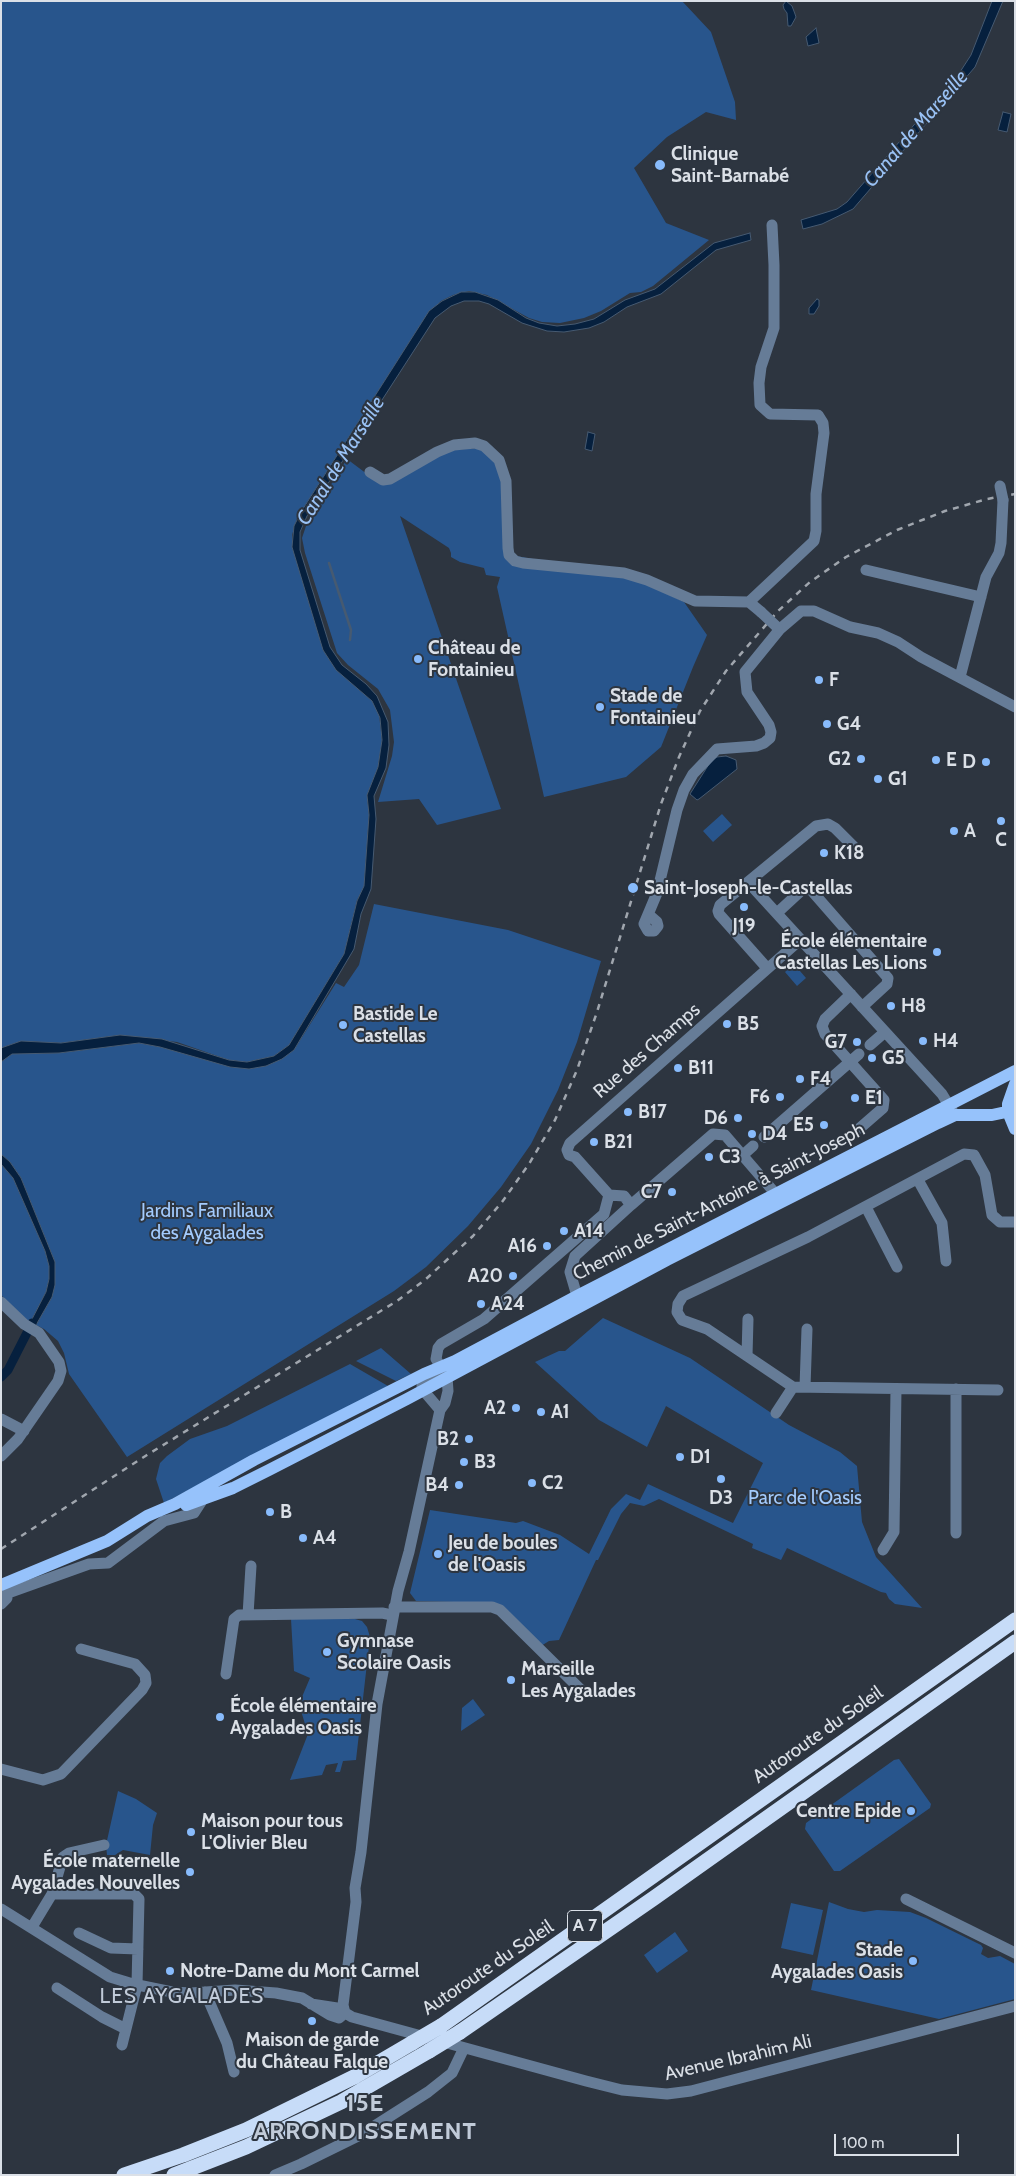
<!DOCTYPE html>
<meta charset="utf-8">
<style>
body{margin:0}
#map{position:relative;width:1016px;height:2176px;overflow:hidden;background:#2d3540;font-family:Cabin,sans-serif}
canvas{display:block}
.frame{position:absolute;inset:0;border:2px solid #dbe0e7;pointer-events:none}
.scale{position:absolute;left:834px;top:2134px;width:125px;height:22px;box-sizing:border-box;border:2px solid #dbe0e7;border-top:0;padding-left:6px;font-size:15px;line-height:18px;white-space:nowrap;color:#dbe0e7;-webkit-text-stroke:4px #2d3540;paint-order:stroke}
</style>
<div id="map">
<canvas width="1016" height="2176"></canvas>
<div class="frame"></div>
<div class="scale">100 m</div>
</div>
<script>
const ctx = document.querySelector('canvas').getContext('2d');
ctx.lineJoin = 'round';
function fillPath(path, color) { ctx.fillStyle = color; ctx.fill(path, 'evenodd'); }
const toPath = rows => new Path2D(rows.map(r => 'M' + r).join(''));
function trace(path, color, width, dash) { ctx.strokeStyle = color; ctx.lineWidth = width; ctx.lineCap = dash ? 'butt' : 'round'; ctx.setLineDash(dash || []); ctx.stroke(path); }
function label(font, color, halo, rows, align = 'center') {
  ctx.font = font + ' Cabin,sans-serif'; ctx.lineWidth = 4; ctx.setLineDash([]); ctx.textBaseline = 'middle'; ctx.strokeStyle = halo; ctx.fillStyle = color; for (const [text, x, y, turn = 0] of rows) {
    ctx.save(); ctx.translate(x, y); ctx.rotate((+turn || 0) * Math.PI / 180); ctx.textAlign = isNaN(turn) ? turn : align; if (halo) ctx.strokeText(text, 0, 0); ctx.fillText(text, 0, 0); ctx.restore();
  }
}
fillPath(toPath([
 [1,1,682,1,711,32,735,102,736,120,706,112,667,137,634,168,666,223,709,240,653,286,641,292,630,293,601,311,584,318,560,323,542,322,529,318,487,295,469,291,453,295,441,301,427,315,297,518,292,535,293,549,324,651,335,668,372,700,379,714,382,741,378,767,367,796,369,815,364,887,357,900,344,954,289,1045,274,1056,247,1062,229,1060,177,1042,120,1035,61,1043,21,1041,1,1048],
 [480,448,494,460,503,480,505,554,633,577,684,602,707,635,693,667,661,747,626,777,544,797,497,587,500,577,486,575,484,568,460,562,451,557,451,553,449,548,400,516,501,809,437,825,419,799,378,802,392,756,394,742,390,710,378,689,348,665,337,653,305,553,302,538,307,523,347,459,379,483,451,450],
 [722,814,732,825,713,842,703,831],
 [374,904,508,930,601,961,577,1042,558,1090,531,1144,501,1187,468,1226,426,1267,394,1291,127,1457,69,1374,64,1353,58,1341,44,1329,36,1325,52,1297,55,1262,21,1178,10,1162,1,1154,1,1062,12,1054,59,1053,139,1043,160,1047,249,1069,294,1050,336,983,344,987,359,965],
 [794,964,806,978,797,986,785,972],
 [1,1164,13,1178,45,1251,49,1266,49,1279,46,1292,30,1323,1,1295],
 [603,1318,690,1358,789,1425,840,1452,857,1466,862,1522,876,1557,922,1608,895,1604,889,1599,886,1593,881,1592,787,1548,781,1560,752,1548,753,1544,659,1499,644,1506,630,1503,621,1514,598,1560,596,1560,559,1640,549,1641,541,1646,491,1603,416,1601,410,1593,430,1510,516,1523,523,1521,560,1535,589,1554,611,1509,626,1494,640,1500,648,1484,733,1523,763,1463,666,1406,647,1447,599,1420,535,1362,559,1351,565,1351],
 [381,1348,411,1374,396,1381,356,1361],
 [350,1364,388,1386,164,1503,156,1479,160,1463,167,1456,190,1439,227,1426],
 [291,1619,355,1619,362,1621,367,1627,370,1637,356,1760,343,1761,340,1772,335,1772,338,1763,326,1765,322,1775,290,1780,308,1734,299,1704,310,1678,294,1671],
 [473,1699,485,1715,461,1731,462,1708],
 [899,1759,931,1804,930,1808,840,1871,834,1871,805,1829,806,1823,894,1760],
 [118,1791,136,1799,157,1813,153,1825,150,1855,123,1850,115,1855,107,1855,106,1845],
 [829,1902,848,1909,864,1912,877,1910,910,1912,926,1918,981,1945,983,1948,981,1954,988,1958,1000,1956,1015,1964,1015,1999,939,2019,811,1990],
 [791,1903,823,1910,813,1955,781,1948],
 [675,1932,688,1951,657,1973,644,1955]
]), '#28558c');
const water = toPath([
 [786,1,792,6,795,14,796,17,791,26,788,26,787,13,784,9,783,5,786,1],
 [992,1,1003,1,975,67,853,209,822,224,803,229,801,220,837,209,847,202,960,72,971,55,992,1],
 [816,28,819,43,808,46,806,37,816,28],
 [1003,112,1011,114,1007,132,998,130,1003,112],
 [750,233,751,240,716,250,661,294,627,307,604,322,589,328,564,332,547,331,522,323,489,304,479,301,464,301,451,306,435,318,307,516,300,532,300,550,330,647,342,665,366,684,377,696,388,722,389,745,386,768,374,796,376,819,371,889,361,914,354,949,294,1050,282,1059,266,1066,249,1069,230,1067,160,1047,139,1043,59,1053,12,1054,1,1062,1,1048,21,1041,61,1043,120,1035,162,1039,229,1060,247,1062,274,1056,289,1045,344,954,357,901,364,886,369,815,367,795,378,767,382,740,380,718,372,701,336,670,323,650,292,547,294,526,301,512,429,311,442,301,461,292,475,292,498,300,526,318,539,323,557,326,575,324,594,319,625,300,655,289,714,243,750,233],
 [817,299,819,300,819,306,814,314,809,314,809,308,817,299],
 [588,432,595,434,592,451,585,449,588,432],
 [726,756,736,760,737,769,699,799,697,800,690,794,711,761,717,757,726,756],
 [1,1154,10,1162,21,1178,55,1262,55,1285,52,1297,36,1325,30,1323,46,1292,49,1279,49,1266,45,1251,13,1178,1,1164,1,1154]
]);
fillPath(water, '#06203e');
trace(water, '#465a71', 1);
trace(toPath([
 [329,563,351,630,350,640]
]), '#465a71', 2.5);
trace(toPath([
 [1,1377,8,1370,32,1323]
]), '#06203e', 9);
trace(toPath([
 [370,472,383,480,390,479,437,452,454,445,475,443,484,446,499,460,506,481,508,548,509,555,515,561,523,563,624,573,647,580,695,601,749,602,761,612],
 [866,570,981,597],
 [749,602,814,541,816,531,816,494,824,433,823,423,818,415,770,414,760,405,759,383,761,367,774,328,774,265,772,225],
 [960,677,986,577,999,553,1001,543,1003,500],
 [748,882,942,1094,953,1112],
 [777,913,803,889,811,890,888,978,887,984,862,1007],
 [649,915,657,922,658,926,654,931,648,931,644,924,657,893,677,810,684,790,693,774,717,749,756,746,764,743,770,738,771,732,769,725,747,692,745,672,780,629,801,611,814,611,850,627,878,633,898,642,921,657,1015,707],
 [767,968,719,914,718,911,720,905,816,826,828,824,835,828,854,847],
 [851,994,825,1019,822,1026,825,1034,884,1100,883,1108,860,1128],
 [870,1045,885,1032],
 [764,1137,859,1054],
 [743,1155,753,1146],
 [918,1180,942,1223,946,1261],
 [609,1195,575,1157,569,1155,567,1150,570,1143,800,940],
 [866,1207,897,1267],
 [577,1296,570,1272,575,1256,631,1205],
 [1,1302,24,1324,39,1333,59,1362,61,1371,58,1381,18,1439,1,1456],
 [747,1356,748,1319],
 [436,1372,423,1382,422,1386,423,1390,440,1410],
 [793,1387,707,1329,682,1320,677,1312,678,1304,683,1296,808,1237,964,1154,974,1155,985,1175,992,1215,1000,1222,1015,1222],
 [805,1387,807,1329],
 [956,1389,956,1533],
 [776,1413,793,1387,998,1390],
 [1,1419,24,1431],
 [883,1550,894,1532,896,1389],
 [8,1593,89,1564,108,1563,164,1521,194,1513,203,1499],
 [1,1604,7,1598,5,1586],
 [394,1607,492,1607,500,1610,582,1691],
 [248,1615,251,1566],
 [226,1674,234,1619,239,1615,382,1613,392,1615],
 [1,1769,43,1780,61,1774,142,1690,146,1683,145,1675,135,1664,81,1649],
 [52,1894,134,1894,139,1899,137,1985,122,2045],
 [906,1899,1015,1953],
 [1,1909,110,1977,133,1984,172,1992,191,1993,235,1990,276,1993,302,1998,330,2015,339,2018,345,2013],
 [32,1927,52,1894,63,1857,69,1853,104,1845],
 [79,1933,111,1948,138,1949],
 [57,1988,102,2017,126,2029],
 [205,1992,227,2043,234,2072],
 [311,2004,337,2008,352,2017,586,2081,622,2090,667,2094,691,2091,1015,2006],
 [345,2013,343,2005,356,1902,355,1888,361,1852,377,1704,398,1591,409,1552,440,1410,445,1403,448,1391,447,1377,436,1359,438,1348,441,1344,484,1319,604,1214,609,1195,624,1196,631,1205,713,1134,725,1135,781,1200],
 [275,2175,301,2164,362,2134,428,2092,452,2073,464,2048]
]), '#667c97', 11);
trace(toPath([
 [1015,1084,1008,1104,1008,1112,1015,1129],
 [186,1505,233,1488,269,1470,407,1399,667,1260,938,1123,955,1115,992,1115,1015,1110],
 [1,1585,107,1541,147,1516,175,1504,254,1460,424,1374,455,1361,577,1296,1015,1071]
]), '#96c2fb', 12);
trace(toPath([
 [441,2026,1015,1620],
 [460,2032,654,1898,1015,1642],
 [124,2175,183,2155,246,2130,354,2077,412,2043],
 [174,2175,246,2147,341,2102,429,2051]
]), '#c7dcf8', 15);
trace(toPath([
 [1,1549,147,1455,397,1301,426,1279,473,1236,502,1202,529,1164,555,1120,577,1070,597,1012,661,804,679,757,700,711,726,671,778,611,810,582,846,557,897,530,945,511,987,499,1015,494]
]), '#a0a6ae', 2.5, [6, 6]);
trace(toPath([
 [1000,486,1003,500],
 [761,612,777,627]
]), '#667c97', 11);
trace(toPath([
 [412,2043,441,2026],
 [429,2051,460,2032]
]), '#c7dcf8', 15);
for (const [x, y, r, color] of [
 [660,165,6,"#88bbfc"],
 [418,659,5,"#88bbfc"],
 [819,680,5,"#88bbfc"],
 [600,707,5,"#88bbfc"],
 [827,724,5,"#88bbfc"],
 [861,759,5,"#88bbfc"],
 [936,760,5,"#88bbfc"],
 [986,762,5,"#88bbfc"],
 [878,779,5,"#88bbfc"],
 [1001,821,5,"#88bbfc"],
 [954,831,5,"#88bbfc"],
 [824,853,5,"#88bbfc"],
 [633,888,6,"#88bbfc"],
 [744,907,5,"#88bbfc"],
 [937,952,5,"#88bbfc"],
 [891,1006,5,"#88bbfc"],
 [727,1024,5,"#88bbfc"],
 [343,1025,5,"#88bbfc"],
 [923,1041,5,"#88bbfc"],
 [857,1042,5,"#88bbfc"],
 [872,1058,5,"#88bbfc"],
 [678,1068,5,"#88bbfc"],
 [800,1079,5,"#88bbfc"],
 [780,1097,5,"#88bbfc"],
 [855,1098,5,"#88bbfc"],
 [628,1112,5,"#88bbfc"],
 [738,1118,5,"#88bbfc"],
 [824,1125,5,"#88bbfc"],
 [752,1134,5,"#88bbfc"],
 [594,1142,5,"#88bbfc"],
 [709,1157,5,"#88bbfc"],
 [672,1192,5,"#88bbfc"],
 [564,1231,5,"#88bbfc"],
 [547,1246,5,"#88bbfc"],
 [513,1276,5,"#88bbfc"],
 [481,1304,5,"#88bbfc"],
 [516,1408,5,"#88bbfc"],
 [541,1412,5,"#88bbfc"],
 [469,1439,5,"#88bbfc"],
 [680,1457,5,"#88bbfc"],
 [464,1462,5,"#88bbfc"],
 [721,1479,5,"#88bbfc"],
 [532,1483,5,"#88bbfc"],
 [459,1485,5,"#88bbfc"],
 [270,1512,5,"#88bbfc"],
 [303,1538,5,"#88bbfc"],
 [438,1554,5,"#88bbfc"],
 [327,1652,5,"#88bbfc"],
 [511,1680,5,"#88bbfc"],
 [220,1717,5,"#88bbfc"],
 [911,1811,5,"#88bbfc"],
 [191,1832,5,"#88bbfc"],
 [190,1872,5,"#88bbfc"],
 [913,1961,5,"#88bbfc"],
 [170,1971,5,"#88bbfc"],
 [312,2021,5,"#88bbfc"]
]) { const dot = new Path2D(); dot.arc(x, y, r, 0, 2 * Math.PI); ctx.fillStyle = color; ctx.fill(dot); trace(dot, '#2d3540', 2); }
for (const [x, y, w] of [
 [585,1926,35]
]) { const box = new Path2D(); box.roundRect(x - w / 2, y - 15.5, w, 31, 4); ctx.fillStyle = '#2d3540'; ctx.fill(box); trace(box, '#dbe0e7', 1); }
label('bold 18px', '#dbe0e7', null, [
 ["A 7",585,1926]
]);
label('bold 19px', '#dbe0e7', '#2d3540', [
 ["Clinique",671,154],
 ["Saint-Barnabé",671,176],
 ["Château de",428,648],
 ["Fontainieu",428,670],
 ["F",829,680],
 ["Stade de",610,696],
 ["Fontainieu",610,718],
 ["G4",837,724],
 ["G2",851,759,"right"],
 ["E",946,760],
 ["D",976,762,"right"],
 ["G1",888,779],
 ["A",964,831],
 ["C",1001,840,"center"],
 ["K18",834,853],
 ["Saint-Joseph-le-Castellas",644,888],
 ["J19",744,926,"center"],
 ["École élémentaire",927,941,"right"],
 ["Castellas Les Lions",927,963,"right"],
 ["H8",901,1006],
 ["Bastide Le",353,1014],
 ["Castellas",353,1036],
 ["B5",737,1024],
 ["H4",933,1041],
 ["G7",847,1042,"right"],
 ["G5",882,1058],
 ["B11",688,1068],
 ["F4",810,1079],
 ["F6",770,1097,"right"],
 ["E1",865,1098],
 ["B17",638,1112],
 ["D6",728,1118,"right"],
 ["E5",814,1125,"right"],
 ["D4",762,1134],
 ["B21",604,1142],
 ["C3",719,1157],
 ["C7",662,1192,"right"],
 ["A14",574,1231],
 ["A16",537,1246,"right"],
 ["A20",503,1276,"right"],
 ["A24",491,1304],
 ["A2",506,1408,"right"],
 ["A1",551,1412],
 ["B2",459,1439,"right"],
 ["D1",690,1457],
 ["B3",474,1462],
 ["C2",542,1483],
 ["B4",449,1485,"right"],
 ["D3",721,1498,"center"],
 ["B",280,1512],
 ["A4",313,1538],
 ["Jeu de boules",448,1543],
 ["de l'Oasis",448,1565],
 ["Gymnase",337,1641],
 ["Scolaire Oasis",337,1663],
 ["Marseille",521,1669],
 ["Les Aygalades",521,1691],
 ["École élémentaire",230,1706],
 ["Aygalades Oasis",230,1728],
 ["Centre Epide",901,1811,"right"],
 ["Maison pour tous",201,1821],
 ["L'Olivier Bleu",201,1843],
 ["École maternelle",180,1861,"right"],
 ["Aygalades Nouvelles",180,1883,"right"],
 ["Stade",903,1950,"right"],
 ["Aygalades Oasis",903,1972,"right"],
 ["Notre-Dame du Mont Carmel",180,1971],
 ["Maison de garde",312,2040,"center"],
 ["du Château Falque",312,2062,"center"]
], 'left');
label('19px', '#dbe0e7', '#2d3540', [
 ["Rue des Champs",647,1051,-41],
 ["Chemin de Saint-Antoine à Saint-Joseph",719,1202,-27],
 ["Autoroute du Soleil",818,1735,-35],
 ["Autoroute du Soleil",488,1968,-34],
 ["Avenue Ibrahim Ali",738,2058,-13]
]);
label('19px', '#a3cbfe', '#2d3540', [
 ["Jardins Familiaux",207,1211],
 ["des Aygalades",207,1233],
 ["Parc de l'Oasis",805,1498]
]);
label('italic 20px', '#9ac2f5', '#2d3540', [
 ["Canal de Marseille",916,129,-49],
 ["Canal de Marseille",341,461,-58]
]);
ctx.letterSpacing = '1px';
label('21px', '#c1cbd9', '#2d3540', [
 ["LES AYGALADES",182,1997]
]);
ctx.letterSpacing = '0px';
ctx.letterSpacing = '1px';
label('bold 24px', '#c1cbd9', '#2d3540', [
 ["15E",365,2104],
 ["ARRONDISSEMENT",365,2132]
]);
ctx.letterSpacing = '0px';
</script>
